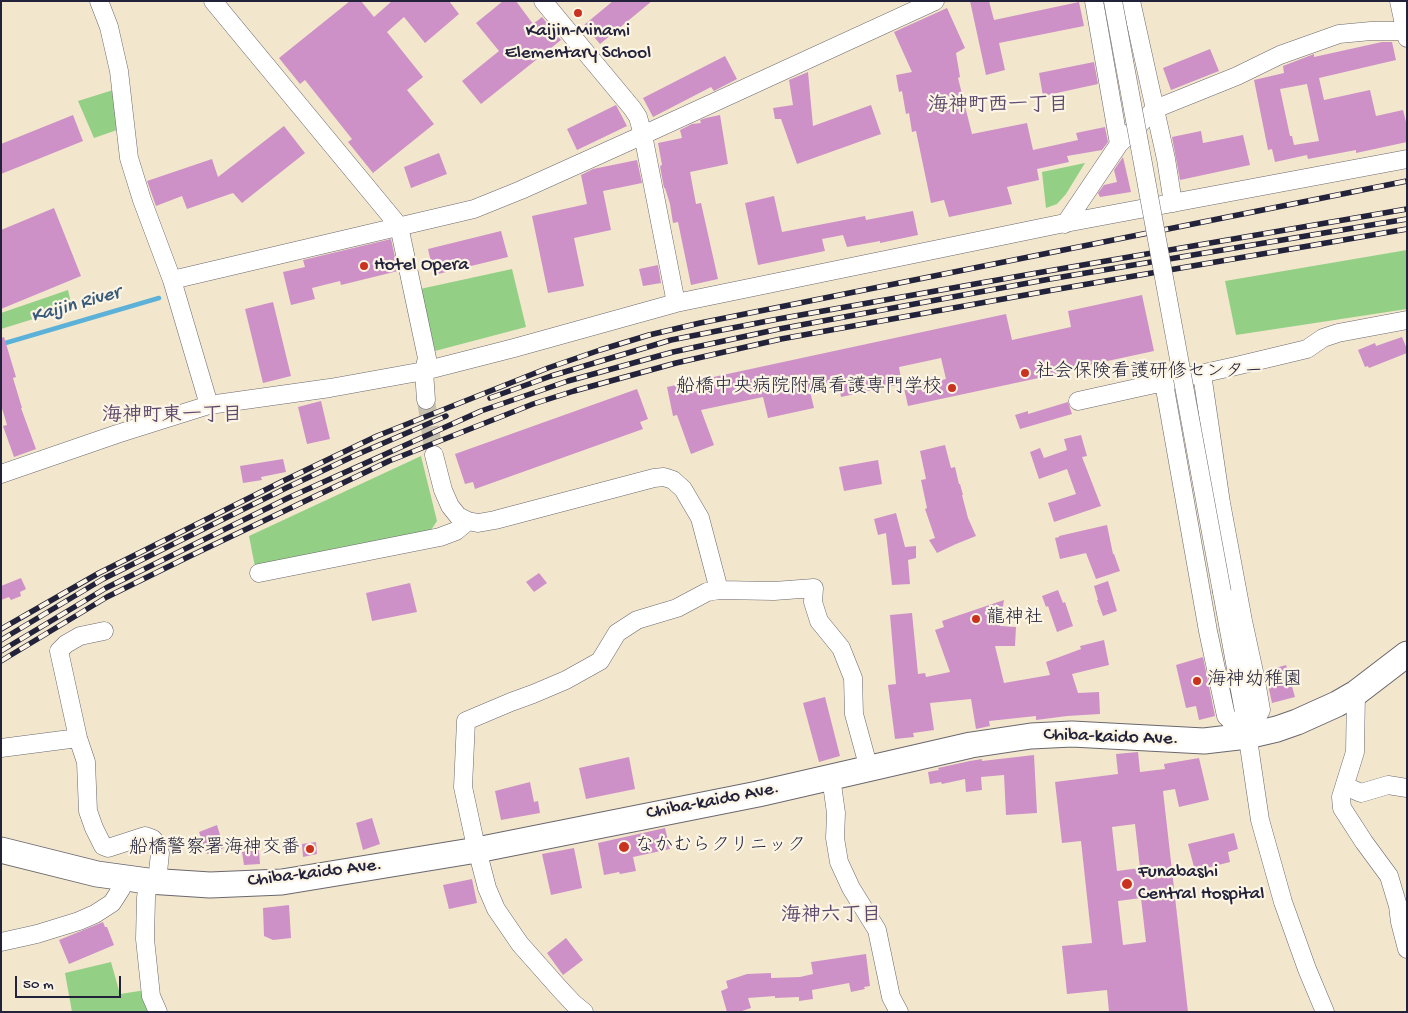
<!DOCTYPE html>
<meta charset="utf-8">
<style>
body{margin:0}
#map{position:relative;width:1408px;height:1013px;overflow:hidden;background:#f2e7cc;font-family:"Gochi Hand",sans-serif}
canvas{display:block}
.frame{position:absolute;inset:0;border:2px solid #22223b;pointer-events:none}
.scale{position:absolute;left:15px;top:976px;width:106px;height:22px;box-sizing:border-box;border:2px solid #22223b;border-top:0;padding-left:6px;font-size:15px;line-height:18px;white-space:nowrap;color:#22223b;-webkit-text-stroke:4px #fcf5e5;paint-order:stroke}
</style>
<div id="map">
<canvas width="1408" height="1013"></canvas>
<div class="frame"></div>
<div class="scale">50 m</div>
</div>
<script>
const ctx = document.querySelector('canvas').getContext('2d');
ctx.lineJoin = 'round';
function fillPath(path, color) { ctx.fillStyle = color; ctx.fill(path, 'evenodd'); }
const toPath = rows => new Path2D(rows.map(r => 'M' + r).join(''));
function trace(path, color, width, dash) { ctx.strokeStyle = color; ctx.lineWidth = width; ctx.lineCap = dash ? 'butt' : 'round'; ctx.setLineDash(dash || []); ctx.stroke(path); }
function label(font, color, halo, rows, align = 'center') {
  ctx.font = font + ' "Gochi Hand","Klee One",sans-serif'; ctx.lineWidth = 4.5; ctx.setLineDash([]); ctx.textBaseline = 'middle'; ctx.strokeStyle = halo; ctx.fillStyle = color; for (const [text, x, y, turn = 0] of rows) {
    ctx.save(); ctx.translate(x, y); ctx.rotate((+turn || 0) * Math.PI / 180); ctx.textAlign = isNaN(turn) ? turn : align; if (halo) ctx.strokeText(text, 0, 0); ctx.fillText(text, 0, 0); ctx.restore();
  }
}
fillPath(toPath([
 [113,90,116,109,117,130,94,138,78,101],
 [1085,163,1066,194,1057,204,1046,208,1042,172],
 [1407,250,1407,309,1236,335,1225,281],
 [512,269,526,327,435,351,420,289],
 [68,290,72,307,1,329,1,313],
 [421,456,437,521,429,533,255,567,249,536],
 [111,962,120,994,146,990,155,1012,72,1012,65,973]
]), '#93d085');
trace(toPath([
 [2,344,159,298]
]), '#5cb1d8', 4.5);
fillPath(toPath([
 [350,1,361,1,374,17,392,1,449,1,459,14,425,43,404,17,387,32,423,77,407,90,434,124,373,173,348,142,352,139,305,80,300,84,279,58],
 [503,1,516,1,533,24,542,17,561,40,481,104,462,81,499,51,476,23],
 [613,1,652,1,600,44,584,25],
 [970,1,989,1,994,20,1079,2,1084,26,999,43,1005,70,986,75],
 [947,8,965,48,956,53,960,77,958,78,972,134,1027,123,1033,150,1078,140,1076,133,1105,127,1108,142,1102,150,1067,156,1069,162,1037,169,1039,180,1007,187,1012,204,949,217,944,200,931,203,916,131,912,132,909,113,906,114,902,91,899,92,896,75,912,72,894,32],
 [1382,42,1392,42,1396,60,1319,78,1324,100,1370,90,1376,116,1403,110,1407,126,1407,142,1356,153,1356,150,1308,159,1307,155,1275,162,1272,149,1268,150,1254,80,1284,73,1283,66,1314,54,1314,57],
 [1307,84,1319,141,1294,145,1292,136,1290,136,1280,89],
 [1210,49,1219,71,1171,90,1163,68],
 [725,56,737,79,714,91,711,87,653,117,643,98],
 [1094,62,1098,84,1043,96,1039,73],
 [808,72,813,126,871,105,881,134,797,164,781,119,775,119,773,108,793,105,789,80],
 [616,105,627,126,577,150,567,129],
 [73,115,83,141,1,174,1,144],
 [720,115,728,164,690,172,696,204,701,203,718,279,691,285,678,222,673,223,670,204,665,188,664,188,660,166,662,165,658,143,682,138,680,130,692,124,701,123,700,120,706,118],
 [284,126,305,153,242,203,233,193,187,209,182,196,156,206,147,181,212,159,218,177],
 [1201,131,1203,143,1243,135,1250,165,1180,180,1172,137],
 [439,153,447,174,411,188,404,167],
 [1123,157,1131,192,1100,197,1098,193,1104,185,1117,182,1114,170],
 [637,160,642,183,603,191,611,230,574,238,584,286,548,293,532,216,587,204,581,175,593,169],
 [774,196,782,232,865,216,866,220,913,211,918,235,880,243,880,241,847,247,843,235,822,239,825,251,758,265,745,203],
 [54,208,81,276,1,309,1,230],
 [501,231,508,257,434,275,428,249],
 [391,239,398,271,341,285,340,281,312,288,315,299,291,305,283,272,305,267,303,260],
 [658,265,661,283,643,286,639,269],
 [1142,295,1154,351,1075,368,1076,370,908,406,904,388,946,379,941,358,899,367,902,384,841,397,838,381,809,387,814,408,768,418,763,397,701,410,714,445,691,454,677,415,673,416,667,387,1006,314,1012,340,1071,327,1068,311],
 [273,302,291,376,263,383,245,309],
 [4,337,16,377,13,378,22,408,21,408,36,449,14,457,3,426,7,425,1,405,1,338],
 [1402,337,1407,349,1407,353,1369,368,1368,366,1365,367,1358,350,1375,343,1376,346],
 [637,389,648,419,640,422,643,429,475,489,473,482,465,484,455,454],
 [321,401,330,439,307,444,298,407],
 [1068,402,1072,414,1020,429,1015,415,1028,411,1028,414],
 [1081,435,1087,456,1082,457,1101,506,1054,522,1048,503,1076,494,1067,469,1039,479,1030,452,1040,448,1044,458,1067,450,1064,439],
 [945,445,951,468,955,467,959,484,960,484,963,495,962,495,968,518,976,536,956,544,937,553,929,540,935,538,925,509,927,508,921,480,926,479,920,451],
 [283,459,286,472,261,477,262,480,243,483,240,466],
 [878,460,882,484,844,491,839,467],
 [896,513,905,547,916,546,916,558,908,560,910,584,892,585,886,533,878,535,874,519],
 [1107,525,1113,554,1114,554,1120,571,1096,579,1086,553,1060,559,1055,538,1059,537,1059,536],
 [539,573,547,583,534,592,526,582],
 [21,578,26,589,20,592,21,596,11,600,9,597,1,600,1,586],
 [1108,581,1117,611,1103,616,1097,600,1098,600,1094,586],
 [410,583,417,612,372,621,366,593],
 [1058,590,1063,603,1065,602,1073,626,1057,632,1048,606,1046,607,1042,596],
 [1004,600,1000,626,1016,627,1015,646,995,646,1004,683,1050,675,1046,662,1081,649,1080,646,1104,640,1109,665,1072,674,1078,693,1099,692,1100,714,1067,716,1036,720,1036,716,989,721,990,726,976,729,971,699,930,703,934,730,913,733,914,737,895,739,888,685,896,684,890,615,912,613,918,674,925,673,926,677,950,672,935,630,944,627,942,621],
 [1203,657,1215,716,1199,720,1196,706,1186,708,1176,665],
 [1286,665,1295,697,1272,703,1265,671],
 [825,697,840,756,819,762,803,703],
 [1138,752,1140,772,1165,769,1164,764,1199,758,1209,800,1179,807,1175,789,1163,791,1188,1012,1109,1012,1107,990,1067,994,1062,946,1092,943,1081,841,1062,843,1055,782,1118,774,1116,754],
 [1135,824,1140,868,1117,871,1112,827],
 [1141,898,1146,942,1123,945,1118,901],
 [1034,755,1037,813,1006,815,1004,775,981,777,982,790,966,792,965,779,942,784,941,782,930,784,928,772,939,770,938,768,970,761,982,759,982,761],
 [629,757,635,789,586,799,579,768],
 [530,782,534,802,538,801,540,813,501,820,495,791],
 [372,818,380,844,363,850,356,823],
 [217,825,224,848,207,854,199,832],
 [665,828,670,849,633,857,636,871,620,874,619,872,604,875,598,843],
 [1234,833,1238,849,1228,852,1230,862,1195,871,1188,844],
 [316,842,317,854,303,857,302,844],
 [574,848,582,888,551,895,542,854],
 [259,850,260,864,244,865,242,852],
 [472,879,477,903,449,909,443,885],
 [289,905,291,938,273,940,264,936,263,908],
 [103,922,105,927,107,927,114,945,69,964,59,940],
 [566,938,583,960,563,975,547,953],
 [866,954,870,986,864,987,865,989,851,992,849,983,812,990,813,999,799,1001,799,997,775,998,775,996,748,998,751,1008,739,1012,727,1012,721,991,728,988,726,981,747,974,771,973,771,978,800,977,813,974,811,962]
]), '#cd91c8');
trace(toPath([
 [426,400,434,455]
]), '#c8c0af', 18, [18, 9]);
const minor = toPath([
 [99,1,109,27,119,71,129,158,142,200,172,280,209,405],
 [213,1,399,226,427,358,424,371,426,400],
 [543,1,632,108,638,117,643,135,676,303],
 [1094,1,1119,144],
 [1131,1,1166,159,1173,203],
 [1399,1,1407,38],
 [1065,224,1119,144,1155,109,1237,76,1280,55,1339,34,1371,31,1407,31],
 [172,280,474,209,521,190,643,135,935,1],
 [1202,374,1221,503,1243,621,1256,681,1261,710,1247,736],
 [1164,383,1208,631,1226,716,1247,736],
 [1078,401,1236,366,1307,349,1323,338,1338,333,1407,320],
 [434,455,443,490,450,506,458,516,468,521,478,523,495,520,654,478,664,477,673,480,683,489,700,518,719,590,774,591,814,588,813,602,819,621,841,648,853,678,854,714,866,758,867,769],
 [1,474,117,434,209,405,330,388,424,371,514,348,676,303,1060,224,1407,159],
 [259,573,440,537,456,531,468,521],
 [1222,592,1244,712,1260,820,1283,902,1307,969,1325,1012],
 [104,631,80,636,66,644,59,651,78,738,86,762,88,811,94,828,103,846,108,848,145,836,153,839,157,844,160,853,157,882],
 [1356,693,1355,752,1341,797,1342,808,1364,842,1389,876,1398,906,1400,922,1407,949],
 [1,748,78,738],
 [831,777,836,813,835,838,839,862,851,888,877,930,891,997,899,1012],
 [1345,786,1361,793,1388,785,1407,788],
 [148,881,146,898,145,939,151,996,158,1012],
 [1,942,37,934,79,921,95,914,112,903,121,889,123,878],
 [584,1012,573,1003,559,988,520,944,496,909,487,888,474,838,463,787,466,721,511,702,533,694,566,680,600,661,617,633,637,620,677,608,707,592,719,590]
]);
const highway = toPath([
 [1,850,97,874,148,881,210,885,282,882,477,850,758,794,971,745,1031,736,1072,734,1204,741,1247,736,1277,729,1297,722,1337,704,1356,693,1407,654]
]);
trace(minor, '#6b676e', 19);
trace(highway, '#6b676e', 27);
trace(minor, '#fff', 18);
trace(highway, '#fff', 25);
const rail = toPath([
 [490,398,551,376,671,340,778,319,1048,271,1407,209],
 [1,629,99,573,281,482,377,436,548,368,600,350,649,335,700,323,1407,181],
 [1,640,103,579,286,488,356,455,446,416],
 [1,651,106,588,288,498,481,411,568,381,673,352,779,329,1050,279,1407,219],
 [1,661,107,597,188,557,389,461,533,404,574,391,676,363,781,339,1053,290,1407,229]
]);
trace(rail, '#22223b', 5.5);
trace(rail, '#fcf5e5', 4, [11]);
const minorBridge = toPath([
 [1113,1,1222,592]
]);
trace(minorBridge, '#6b676e', 19, []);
trace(minorBridge, '#fff', 18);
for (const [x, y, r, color] of [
 [578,13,5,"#c8321e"],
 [364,266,5,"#c8321e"],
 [1025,373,5,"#c8321e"],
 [952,388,5,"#c8321e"],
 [976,619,5,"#c8321e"],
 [1197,681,5,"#c8321e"],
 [624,847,6,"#c8321e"],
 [310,849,5,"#c8321e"],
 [1127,884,6,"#c8321e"]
]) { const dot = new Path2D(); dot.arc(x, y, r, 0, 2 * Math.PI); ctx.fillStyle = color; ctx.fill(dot); trace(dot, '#fcf5e5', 2); }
label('19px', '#22223b', '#fcf5e5', [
 ["Kaijin-Minami",578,32,"center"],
 ["Elementary School",578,54,"center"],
 ["Hotel Opera",374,266],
 ["社会保険看護研修センター",1035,373],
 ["船橋中央病院附属看護専門学校",942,388,"right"],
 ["龍神社",986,619],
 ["海神幼稚園",1207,681],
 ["なかむらクリニック",635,847],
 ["船橋警察署海神交番",300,849,"right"],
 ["Funabashi",1138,873],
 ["Central Hospital",1138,895]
], 'left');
label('19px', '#22223b', '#fcf5e5', [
 ["Chiba-kaido Ave.",1111,738,2],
 ["Chiba-kaido Ave.",713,802,-11],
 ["Chiba-kaido Ave.",315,874,-7]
]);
label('bold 20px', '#5e496c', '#fcf5e5', [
 ["海神町西一丁目",998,107],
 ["海神町東一丁目",172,417],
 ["海神六丁目",831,917]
]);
label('italic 20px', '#395b7a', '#fcf5e5', [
 ["Kaijin River",76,306,-16]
]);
</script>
